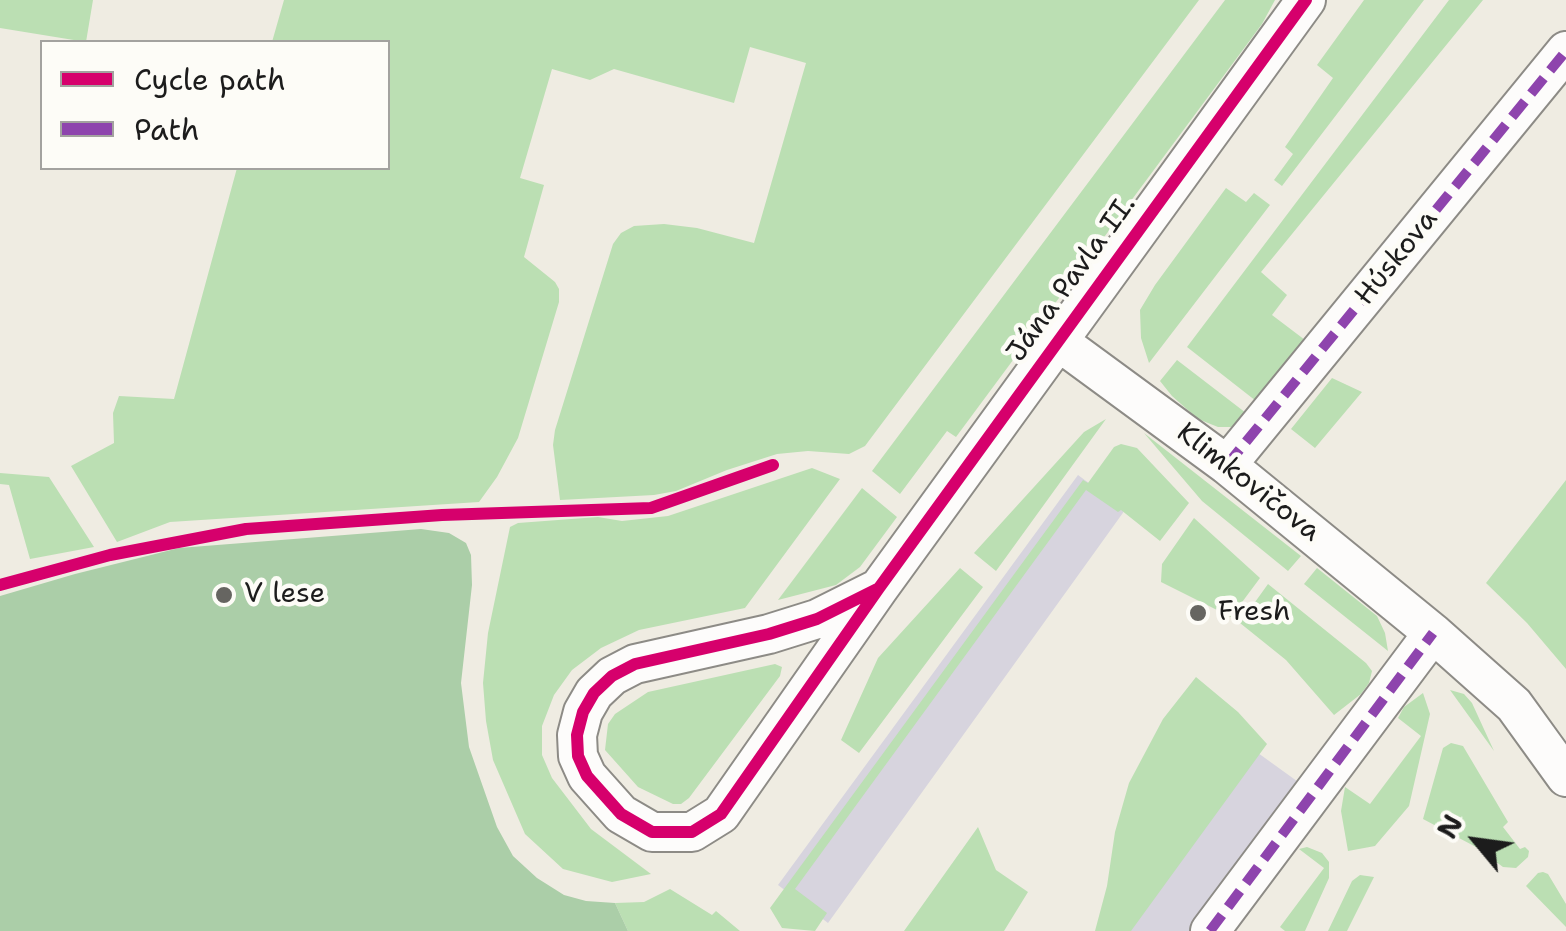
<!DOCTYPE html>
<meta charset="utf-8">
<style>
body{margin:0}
#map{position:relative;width:1566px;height:931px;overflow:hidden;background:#efece2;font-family:"Shantell Sans",sans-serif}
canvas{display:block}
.legend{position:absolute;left:40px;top:40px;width:350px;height:130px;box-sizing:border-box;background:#fdfcf7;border:2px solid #a3a29f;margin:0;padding:12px 18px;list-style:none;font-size:30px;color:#1c1c1c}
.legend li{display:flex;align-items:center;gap:20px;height:50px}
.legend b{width:50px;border:2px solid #a3a29f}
.north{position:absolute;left:1426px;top:791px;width:100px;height:100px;-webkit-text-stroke:8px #fdfcf7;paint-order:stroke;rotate:299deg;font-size:28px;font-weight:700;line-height:40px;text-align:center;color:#1c1c1c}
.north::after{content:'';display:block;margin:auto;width:35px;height:45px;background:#1c1c1c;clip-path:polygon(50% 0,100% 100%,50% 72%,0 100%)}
</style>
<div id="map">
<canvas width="1566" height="931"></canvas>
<ul class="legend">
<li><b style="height:12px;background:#d6006c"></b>Cycle path</li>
<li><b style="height:12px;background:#8e44ad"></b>Path</li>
</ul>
<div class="north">N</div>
</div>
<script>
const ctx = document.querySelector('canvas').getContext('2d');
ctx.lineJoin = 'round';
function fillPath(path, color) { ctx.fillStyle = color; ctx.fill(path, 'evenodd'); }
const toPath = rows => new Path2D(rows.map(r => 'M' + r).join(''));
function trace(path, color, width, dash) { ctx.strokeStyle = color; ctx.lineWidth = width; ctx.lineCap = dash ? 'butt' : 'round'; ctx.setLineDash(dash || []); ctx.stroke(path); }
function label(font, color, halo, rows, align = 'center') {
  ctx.font = font + ' "Shantell Sans",sans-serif'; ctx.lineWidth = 9; ctx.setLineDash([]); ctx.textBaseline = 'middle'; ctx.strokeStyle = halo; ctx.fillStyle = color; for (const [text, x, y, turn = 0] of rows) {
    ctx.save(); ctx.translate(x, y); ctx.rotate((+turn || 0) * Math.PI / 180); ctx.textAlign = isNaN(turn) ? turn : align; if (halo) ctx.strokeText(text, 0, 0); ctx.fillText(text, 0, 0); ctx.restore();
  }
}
fillPath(toPath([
 [1078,475,1125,510,828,923,778,885],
 [1258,753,1301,784,1193,931,1127,931]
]), '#d7d4de');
fillPath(toPath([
 [0,0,93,0,86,42,0,28],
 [284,0,1199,0,865,446,849,454,808,451,777,454,727,470,676,491,654,495,560,500,553,445,555,430,613,244,621,233,634,226,664,224,697,228,754,243,806,63,750,47,734,103,614,69,590,80,552,69,520,178,544,185,524,257,555,282,559,289,559,302,518,438,497,477,479,502,170,522,117,542,71,466,114,443,113,413,119,396,174,399,237,168,388,168,388,42,272,42],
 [1225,0,1275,0,1262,24,956,437,947,431,900,494,872,471],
 [1364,0,1424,0,1282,186,1274,180,1293,154,1285,147,1333,78,1317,65],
 [1449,0,1483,0,1261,272,1287,295,1272,315,1305,340,1256,401,1187,347],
 [1226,188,1246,202,1254,193,1270,205,1149,363,1141,338,1140,310,1155,285],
 [1177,360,1246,413,1239,421,1231,427,1218,427,1198,419,1172,396,1160,381],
 [1332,378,1362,392,1315,448,1291,429],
 [1106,419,996,571,974,553,1084,432],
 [1144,433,1301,556,1288,571,1202,501],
 [1121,444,1137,448,1189,503,1160,541,1121,510,1118,512,1086,490,795,889,827,913,815,931,782,928,770,908,1083,480,1088,483,1114,447],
 [812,468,840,479,745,608,639,630,601,648,572,670,554,695,542,726,542,755,552,778,591,829,651,874,612,882,563,869,525,834,493,760,486,721,483,683,488,633,510,527,518,523,598,517,622,521,668,516],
 [0,473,49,477,94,547,30,559,9,485,0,484],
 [1566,480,1566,669,1527,623,1486,583],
 [862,488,897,517,860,567,836,585,778,600],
 [1194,518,1260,578,1231,617,1161,582,1162,564],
 [960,568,983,587,859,753,841,740,878,658],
 [1317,568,1377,616,1385,633,1388,651,1304,584],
 [1268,584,1366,663,1372,671,1369,683,1361,694,1334,715,1286,660,1240,623],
 [775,664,782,667,780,676,689,798,681,804,673,804,638,787,605,750,608,724,615,714,648,692],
 [1196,677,1238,712,1267,744,1131,931,1095,931,1107,886,1115,832,1129,783,1163,719],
 [1450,690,1464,694,1472,703,1494,751],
 [1423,693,1430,714,1409,806,1375,846,1348,851,1341,811,1345,787,1370,804,1421,736,1398,718,1404,707],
 [1451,743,1463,746,1508,822,1503,827,1520,849,1525,847,1529,851,1528,857,1516,868,1503,867,1476,847,1423,819,1443,748],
 [978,827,996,870,1028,892,1004,931,904,931],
 [1307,847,1322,853,1329,862,1329,878,1305,931,1285,931,1280,927,1324,868,1299,849],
 [1543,872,1548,874,1566,904,1566,927,1526,886,1538,873],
 [1360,875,1374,877,1347,931,1328,931,1352,881],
 [670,889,712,915,716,911,740,931,628,931,615,903,644,902]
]), '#bbdfb3');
fillPath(toPath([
 [421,529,449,533,466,543,471,555,472,585,461,683,469,747,497,827,513,856,537,878,564,895,586,901,615,903,628,931,0,931,0,596,75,574,179,548]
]), '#abcea8');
const street = toPath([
 [1058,341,1227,465,1433,633,1514,705,1566,777],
 [1227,465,1566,51],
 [879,588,817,619,769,634,635,664,612,676,594,693,583,712,577,735,578,756,587,776,621,814,652,832,692,832,721,814,879,588,1306,0],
 [1210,931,1433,633]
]);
trace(street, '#8d8b86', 42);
trace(street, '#fdfcfb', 38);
trace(toPath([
 [1227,465,1566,51],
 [1210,931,1433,633]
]), '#8e44ad', 10, [20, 10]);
trace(toPath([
 [0,585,110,555,246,529,442,515,651,508,773,465],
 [879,588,817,619,769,634,635,664,612,676,594,693,583,712,577,735,578,756,587,776,621,814,652,832,692,832,721,814,879,588,1306,0]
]), '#d6006c', 12);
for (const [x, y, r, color] of [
 [224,595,10,"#666561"],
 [1198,613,10,"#666561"]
]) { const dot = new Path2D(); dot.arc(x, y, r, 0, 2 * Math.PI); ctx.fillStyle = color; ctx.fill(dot); trace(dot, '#fdfcf7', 4); }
label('28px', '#1c1c1c', '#fdfcf7', [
 ["Húskova",1397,258,-51],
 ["Jána Pavla II.",1072,279,-54],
 ["Klimkovičova",1248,483,38]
]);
label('28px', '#1c1c1c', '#fdfcf7', [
 ["V lese",244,595],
 ["Fresh",1218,613]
], 'left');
</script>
